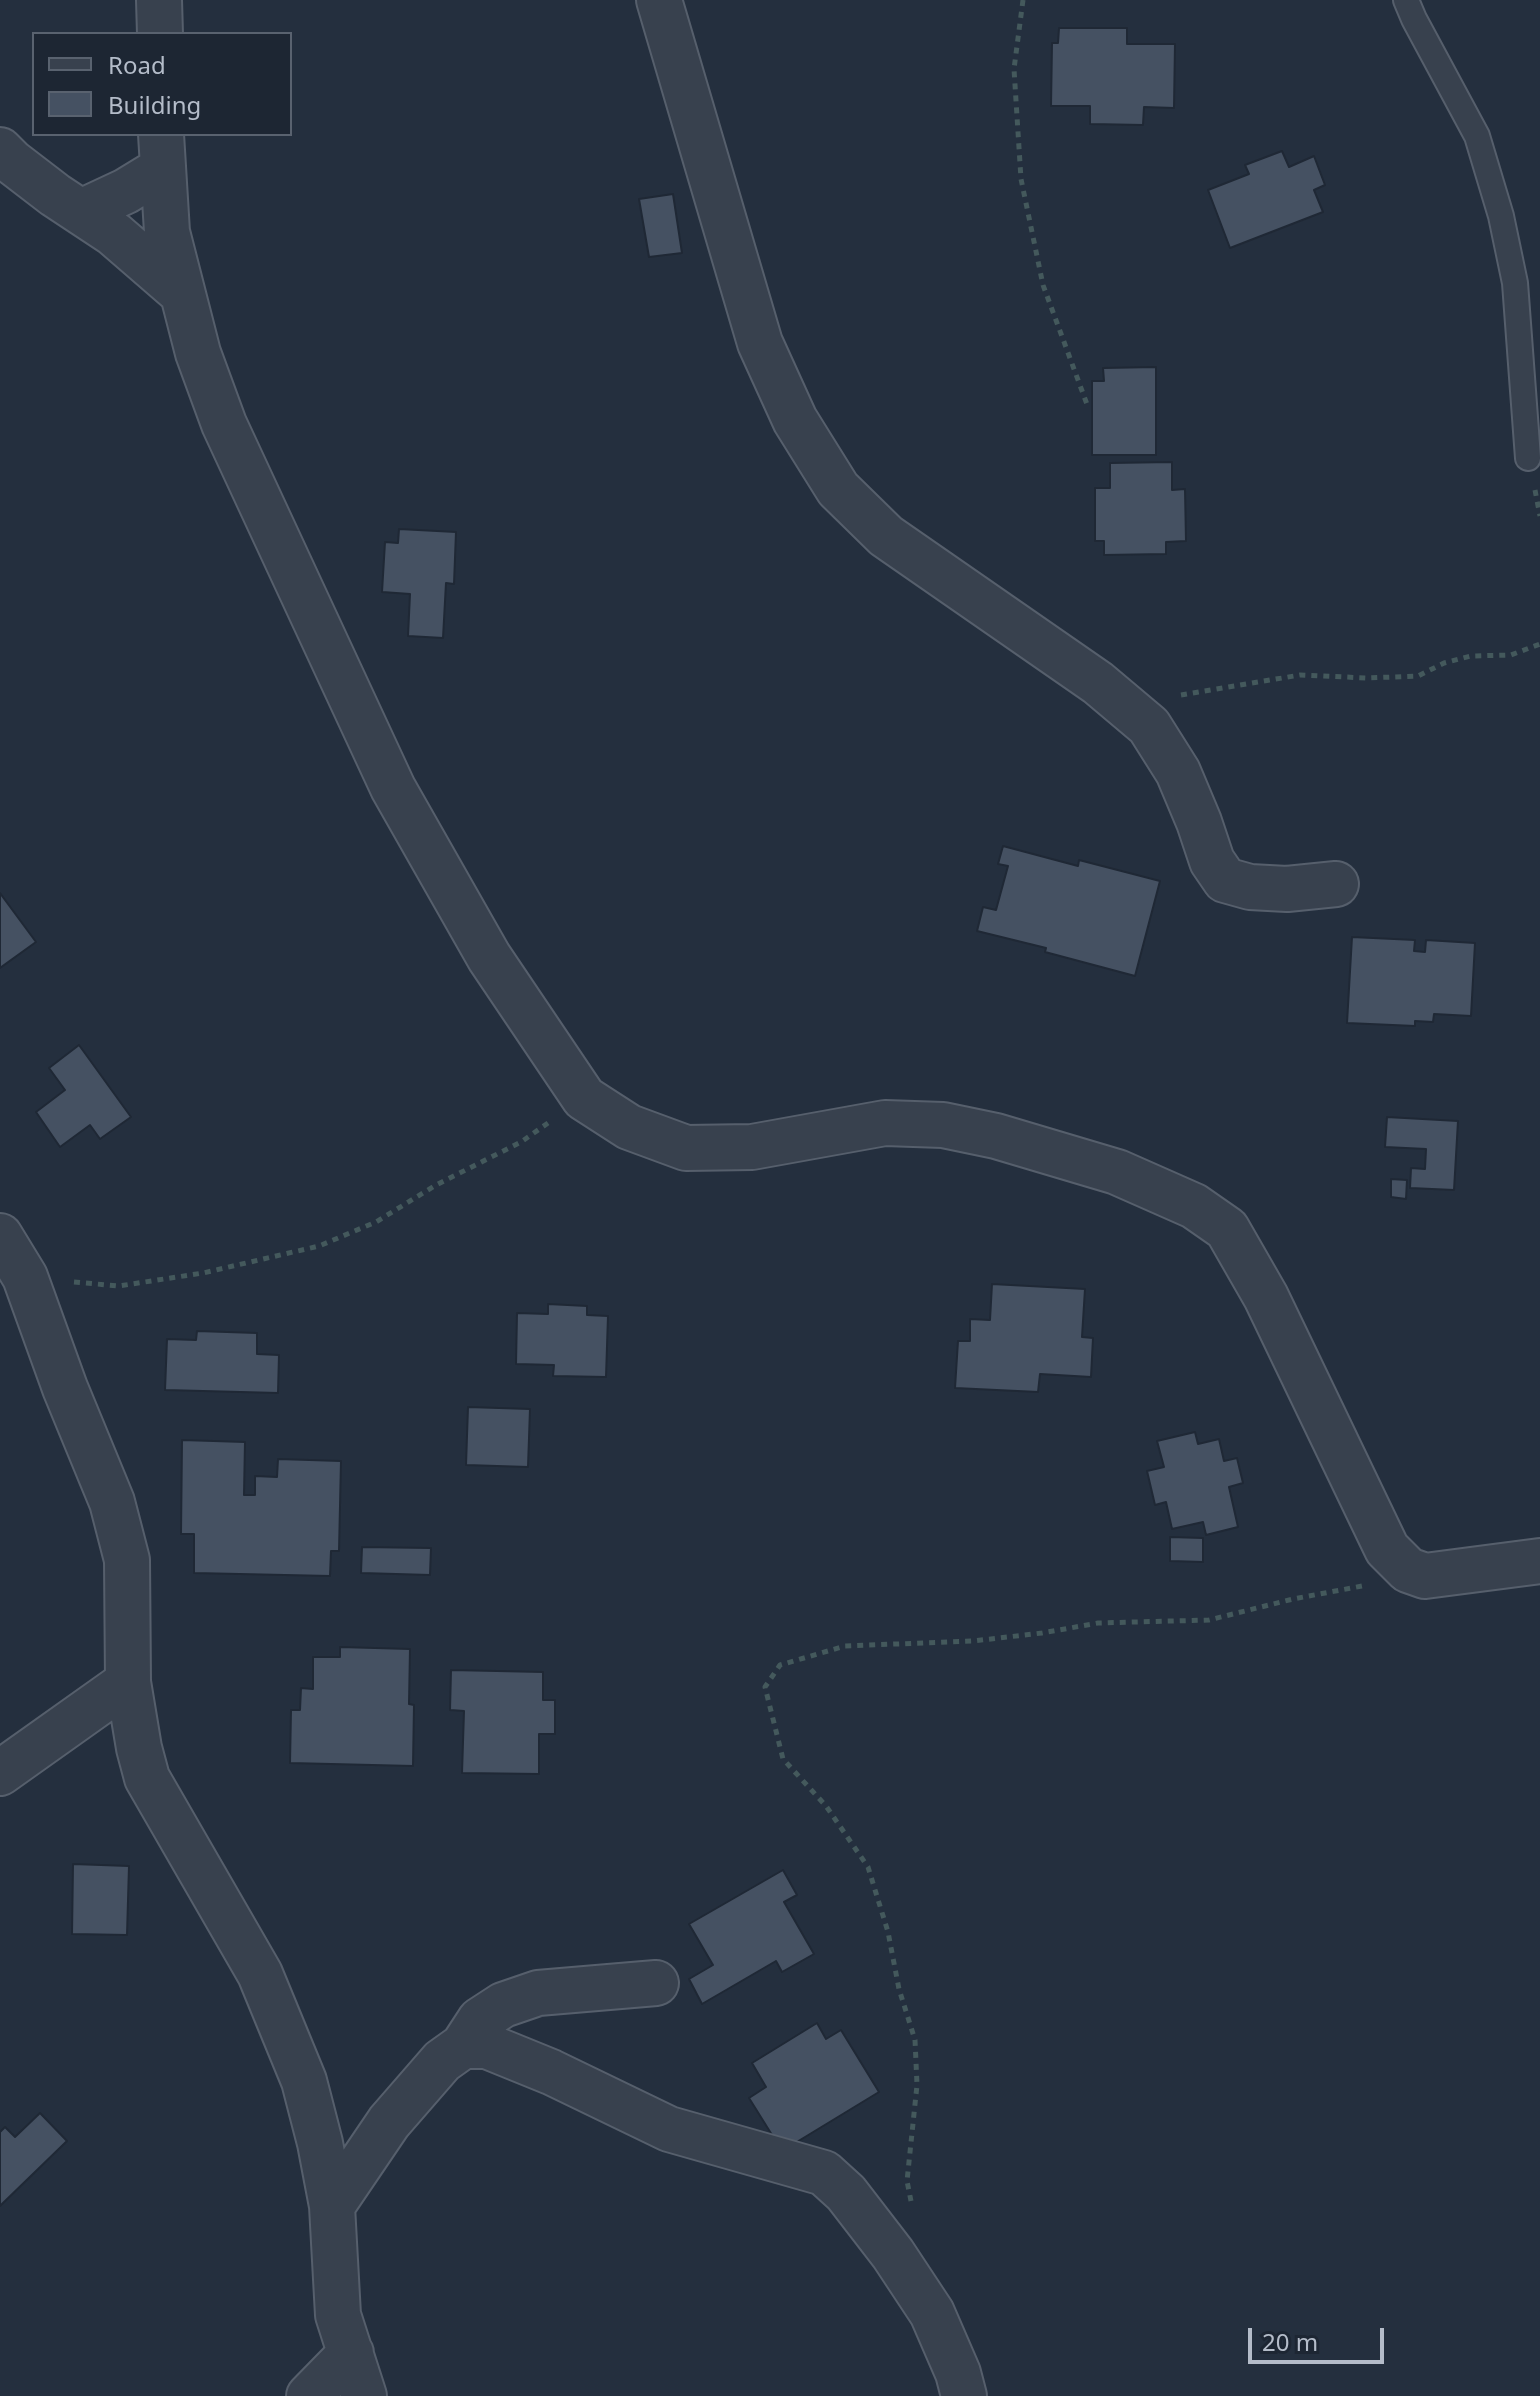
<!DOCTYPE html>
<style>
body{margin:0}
#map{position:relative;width:1540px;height:2396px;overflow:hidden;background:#242f3e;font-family:"Noto Sans",sans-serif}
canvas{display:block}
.legend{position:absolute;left:32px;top:32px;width:260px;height:104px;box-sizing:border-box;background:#1d2633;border:2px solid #59626f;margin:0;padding:10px 14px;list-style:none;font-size:24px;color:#b4bcc9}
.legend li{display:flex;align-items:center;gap:16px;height:40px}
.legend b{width:40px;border:2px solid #59626f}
.scale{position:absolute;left:1248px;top:2328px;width:136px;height:36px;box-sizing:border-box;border:4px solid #b4bcc9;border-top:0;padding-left:10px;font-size:24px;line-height:28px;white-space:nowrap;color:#b4bcc9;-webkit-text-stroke:6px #1d2633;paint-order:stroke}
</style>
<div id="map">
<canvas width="1540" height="2396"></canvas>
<ul class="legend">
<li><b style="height:10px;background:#38414e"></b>Road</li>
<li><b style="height:22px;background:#455162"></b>Building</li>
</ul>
<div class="scale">20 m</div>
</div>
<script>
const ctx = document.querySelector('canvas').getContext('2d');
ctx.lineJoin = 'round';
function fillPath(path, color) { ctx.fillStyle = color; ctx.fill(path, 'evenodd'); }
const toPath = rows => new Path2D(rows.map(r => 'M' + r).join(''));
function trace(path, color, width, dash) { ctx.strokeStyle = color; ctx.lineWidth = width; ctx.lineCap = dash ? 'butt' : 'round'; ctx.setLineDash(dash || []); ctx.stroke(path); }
const building = toPath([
 [1059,28,1127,28,1127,44,1175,44,1174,108,1144,107,1143,125,1090,124,1090,106,1051,106,1052,43,1058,43,1059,28],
 [1282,151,1289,167,1314,156,1325,185,1314,190,1323,212,1230,248,1208,190,1249,174,1245,165,1282,151],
 [673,194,682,253,649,257,639,199,673,194],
 [1156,367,1156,455,1092,455,1092,381,1104,381,1103,368,1156,367],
 [1172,462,1172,490,1185,489,1186,541,1166,542,1166,554,1104,555,1104,541,1095,541,1095,488,1110,488,1110,463,1172,462],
 [399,529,456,532,454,584,446,583,443,638,408,636,410,594,382,592,385,542,398,543,399,529],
 [1003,846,1078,866,1079,860,1160,881,1135,976,1045,952,1046,948,977,931,983,907,996,910,1008,866,998,864,1003,846],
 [0,893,36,942,0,968,0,893],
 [1352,937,1415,940,1414,951,1425,952,1426,940,1475,943,1471,1016,1434,1014,1433,1022,1415,1021,1415,1026,1347,1023,1352,937],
 [79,1045,131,1117,100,1139,90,1125,60,1147,36,1112,65,1090,49,1068,79,1045],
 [1387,1117,1458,1121,1454,1190,1410,1188,1411,1168,1425,1169,1426,1149,1385,1147,1387,1117],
 [1391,1179,1407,1180,1406,1199,1391,1197,1391,1179],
 [992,1284,1085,1289,1082,1337,1093,1338,1091,1377,1040,1374,1038,1392,955,1388,958,1341,970,1341,970,1319,990,1320,992,1284],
 [548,1304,587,1306,587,1315,608,1316,606,1377,553,1376,554,1365,516,1364,517,1313,548,1314,548,1304],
 [197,1331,257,1333,257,1354,279,1355,278,1393,165,1390,167,1339,196,1340,197,1331],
 [468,1407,530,1409,528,1467,466,1465,468,1407],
 [1195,1432,1198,1444,1219,1439,1224,1461,1237,1458,1243,1483,1229,1487,1238,1527,1206,1535,1203,1522,1172,1529,1166,1502,1155,1505,1147,1471,1164,1467,1157,1441,1195,1432],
 [182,1440,245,1442,244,1495,255,1495,255,1476,277,1477,278,1459,341,1461,339,1551,331,1551,330,1576,194,1573,194,1534,181,1534,182,1440],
 [1170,1537,1203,1538,1203,1562,1170,1561,1170,1537],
 [362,1547,431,1548,430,1575,361,1573,362,1547],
 [340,1647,410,1649,409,1704,414,1705,413,1766,290,1763,291,1710,300,1710,301,1688,313,1689,313,1657,340,1657,340,1647],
 [451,1670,543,1672,543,1700,555,1700,555,1734,539,1734,539,1774,462,1773,464,1711,450,1710,451,1670],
 [73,1864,129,1866,127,1935,72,1934,73,1864],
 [783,1870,797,1895,784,1902,814,1954,782,1972,776,1961,702,2004,689,1979,713,1965,689,1924,783,1870],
 [817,2023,826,2039,841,2030,879,2092,782,2151,749,2098,766,2087,752,2063,817,2023],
 [40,2113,67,2141,0,2206,0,2132,5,2127,15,2137,40,2113]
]);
fillPath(building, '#455162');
trace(building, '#1f2835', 2);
const service = toPath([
 [1406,0,1414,19,1477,136,1501,216,1515,283,1528,458]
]);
const minor = toPath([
 [159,0,160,34],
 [659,0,760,343,795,420,838,489,886,536,1098,683,1149,726,1178,772,1199,822,1212,861,1225,880,1250,887,1287,889,1336,884],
 [161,134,167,232,198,353,224,424,393,788,489,957,584,1098,629,1127,686,1148,752,1147,885,1123,943,1125,996,1136,1117,1172,1194,1206,1227,1229,1266,1297,1387,1549,1408,1570,1425,1576,1540,1561],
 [0,150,12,162,55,195,114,234,181,292],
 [81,212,126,191,162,169],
 [0,1236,25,1277,65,1388,112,1502,127,1560,128,1682,139,1748,147,1778,260,1974,304,2081,320,2143,332,2206,338,2315,364,2396],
 [0,1773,128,1682],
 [463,2046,480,2020,503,2005,538,1993,656,1983],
 [332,2206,389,2122,442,2061,463,2046,487,2046,551,2072,669,2129,824,2173,846,2193,893,2254,932,2313,958,2373,964,2396],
 [309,2396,351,2353]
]);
trace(service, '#565f6c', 28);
trace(minor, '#565f6c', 48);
trace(toPath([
 [1023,0,1014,69,1021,179,1043,285,1088,407],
 [1535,490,1540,516],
 [1181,695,1300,675,1367,678,1418,676,1444,663,1471,656,1511,655,1540,644],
 [74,1282,119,1286,203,1273,319,1246,376,1222,436,1185,521,1142,548,1123],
 [911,2201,907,2181,917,2085,915,2040,899,1989,888,1932,868,1867,826,1806,783,1759,765,1687,780,1665,845,1646,973,1641,1042,1633,1098,1623,1209,1620,1293,1599,1362,1586]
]), '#44595c', 5, [6, 6]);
trace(service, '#38414e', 24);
trace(minor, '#38414e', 44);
</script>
